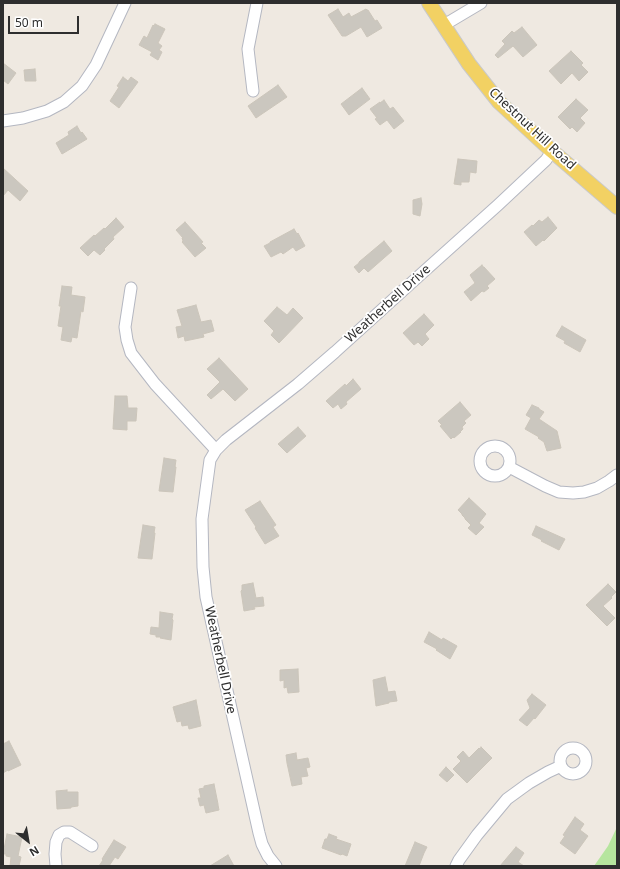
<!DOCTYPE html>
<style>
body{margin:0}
#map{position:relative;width:620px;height:869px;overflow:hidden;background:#efe9e1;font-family:"Noto Sans",sans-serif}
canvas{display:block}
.frame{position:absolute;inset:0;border:4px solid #2e2e2e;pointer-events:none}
.north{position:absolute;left:8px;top:821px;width:40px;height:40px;-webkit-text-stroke:3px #fff;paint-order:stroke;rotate:149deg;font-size:11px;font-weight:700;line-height:16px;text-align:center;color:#2e2e2e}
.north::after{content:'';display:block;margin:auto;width:14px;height:18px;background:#2e2e2e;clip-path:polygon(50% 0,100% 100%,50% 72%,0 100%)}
.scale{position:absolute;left:8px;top:16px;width:71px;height:18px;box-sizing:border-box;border:2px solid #2e2e2e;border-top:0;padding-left:5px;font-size:12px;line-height:14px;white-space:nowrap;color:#2e2e2e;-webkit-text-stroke:3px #fff;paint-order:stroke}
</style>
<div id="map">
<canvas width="620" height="869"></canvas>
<div class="frame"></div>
<div class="north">N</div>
<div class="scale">50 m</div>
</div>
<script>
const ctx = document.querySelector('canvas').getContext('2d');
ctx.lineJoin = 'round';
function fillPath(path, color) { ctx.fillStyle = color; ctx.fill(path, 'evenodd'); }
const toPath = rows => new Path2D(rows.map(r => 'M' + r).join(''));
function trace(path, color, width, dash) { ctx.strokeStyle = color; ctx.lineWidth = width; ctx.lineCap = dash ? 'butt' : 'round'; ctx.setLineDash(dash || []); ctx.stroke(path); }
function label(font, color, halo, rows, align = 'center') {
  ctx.font = font + ' "Noto Sans",sans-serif'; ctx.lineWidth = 3.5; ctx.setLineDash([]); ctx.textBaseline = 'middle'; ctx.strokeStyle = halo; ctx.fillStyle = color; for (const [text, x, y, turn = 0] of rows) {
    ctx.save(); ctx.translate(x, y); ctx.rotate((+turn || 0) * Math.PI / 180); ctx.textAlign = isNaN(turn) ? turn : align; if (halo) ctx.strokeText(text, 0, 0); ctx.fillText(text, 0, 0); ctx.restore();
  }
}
fillPath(toPath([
 [617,827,617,866,594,866,608,846]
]), '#b6e59e');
const building = toPath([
 [338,9,343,17,349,13,351,17,366,9,367,10,368,10,375,21,377,20,382,28,367,37,361,27,346,36,342,36,328,15,338,9],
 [155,24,165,29,158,43,162,46,159,50,162,52,158,60,150,55,152,52,139,45,144,36,147,38,153,25,154,26,155,24],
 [522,27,537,45,523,57,513,46,498,58,495,55,505,44,502,41,512,31,514,33,522,27],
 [571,51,583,63,581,65,588,72,579,81,572,73,561,84,549,71,571,51],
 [3,63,16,73,8,84,3,80,3,63],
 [35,69,36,81,25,81,24,70,35,69],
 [123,77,128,81,131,77,138,82,119,108,110,101,119,87,117,86,123,77],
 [278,85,287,97,256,118,248,106,278,85],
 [362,88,370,99,349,115,341,104,362,88],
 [576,99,588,110,580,118,585,123,577,132,572,127,570,129,558,117,576,99],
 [384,100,390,109,393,107,404,121,394,129,387,120,380,125,375,119,377,118,370,109,380,102,380,103,384,100],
 [77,126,81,133,82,132,87,139,62,154,56,143,69,135,68,132,77,126],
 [458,159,477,161,476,173,470,172,469,182,461,182,461,185,454,184,458,159],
 [3,168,28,191,20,201,8,190,3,196,3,168],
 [421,198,422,204,420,216,413,214,413,200,421,198],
 [548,217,557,228,544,241,543,240,536,246,524,232,532,225,533,226,539,220,542,222,548,217],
 [116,218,124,227,113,237,114,239,104,249,105,250,100,255,94,250,88,256,80,248,94,235,95,236,104,228,105,229,116,218],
 [185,222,203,242,201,243,206,248,195,257,182,242,183,241,182,238,183,238,176,230,185,222],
 [294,229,297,234,298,233,305,246,296,251,293,247,283,254,281,252,271,257,264,246,270,243,270,242,294,229],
 [384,241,392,251,368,272,364,268,359,273,354,267,359,263,359,262,384,241],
 [482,265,483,267,484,267,495,279,487,286,489,288,484,292,482,291,471,301,464,292,475,283,470,275,482,265],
 [62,286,72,287,71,295,85,297,83,312,81,311,77,338,72,337,71,342,61,340,63,327,58,326,61,306,59,306,62,286],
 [196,305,201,322,211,320,214,331,203,334,204,337,185,341,184,336,178,338,176,327,182,326,177,310,196,305],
 [277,307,287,315,293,308,303,318,279,343,271,335,274,331,264,321,277,307],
 [424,314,434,325,425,334,429,339,422,346,418,342,414,345,403,333,424,314],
 [562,326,586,340,580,352,564,343,565,341,556,336,562,326],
 [219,358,248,389,235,401,223,389,211,399,207,395,220,382,207,369,219,358],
 [353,379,361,389,346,402,347,404,341,409,338,404,333,408,326,401,345,384,346,386,353,379],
 [115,396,127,396,128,408,137,408,136,421,127,421,127,430,113,429,115,396],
 [460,402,471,415,464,421,466,423,462,427,463,429,460,432,461,432,454,438,453,437,451,439,440,426,442,425,438,421,460,402],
 [532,405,539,408,539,409,544,412,539,419,557,431,561,448,547,451,544,442,538,438,539,437,525,429,531,418,526,415,532,405],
 [298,427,306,436,287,453,278,444,298,427],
 [164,458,176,460,175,467,176,467,173,492,159,491,164,458],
 [469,498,486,514,479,523,484,527,476,535,468,528,471,525,465,519,465,518,462,515,462,514,458,510,469,498],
 [260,501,276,525,273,527,279,536,265,544,255,528,256,527,245,510,260,501],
 [143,525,155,527,154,533,155,533,152,559,138,558,143,525],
 [536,526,565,539,559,550,541,541,542,540,532,535,536,526],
 [253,583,256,598,263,597,264,606,254,607,255,609,244,611,241,591,242,590,242,585,253,583],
 [608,584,616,592,611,597,612,598,603,606,615,618,607,626,586,605,608,584],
 [160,612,173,614,172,619,173,620,171,640,160,638,161,637,156,637,156,635,150,634,151,627,159,628,160,612],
 [429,632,442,640,443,638,457,646,450,659,436,650,437,649,424,642,429,632],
 [298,669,299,692,288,693,287,687,284,688,284,680,280,681,280,670,298,669],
 [385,677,388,692,395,691,397,701,389,702,389,703,376,706,373,680,385,677],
 [532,694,546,705,535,719,534,718,527,726,519,720,530,708,527,700,532,694],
 [196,700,201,726,189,729,188,725,182,726,181,721,177,722,173,707,196,700],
 [9,741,21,765,8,771,8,770,3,773,3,744,9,741],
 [481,747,492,758,467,783,453,769,461,761,457,757,463,751,469,758,479,748,480,749,481,747],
 [296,753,297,760,308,758,310,767,306,768,308,776,301,777,302,784,292,786,287,763,286,755,296,753],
 [446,767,454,775,447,782,439,775,446,767],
 [214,784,218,804,218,805,219,810,206,813,204,805,200,806,198,798,201,798,199,789,204,788,204,786,214,784],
 [67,790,67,792,78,792,78,806,71,807,71,808,57,809,56,791,67,790],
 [575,817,584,824,580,830,588,836,575,854,560,843,565,836,563,835,575,817],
 [7,834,22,837,18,856,21,857,19,866,10,866,11,857,6,856,6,854,3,854,7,834],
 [329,834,337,837,336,839,351,844,347,856,342,854,341,855,322,848,325,839,327,839,329,834],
 [114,840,126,847,118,859,115,857,109,866,99,866,103,860,102,859,114,840],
 [415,842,427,847,424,853,419,866,405,866,415,842],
 [516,847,524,853,518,862,524,866,500,866,516,847],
 [228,855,234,866,210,866,228,855]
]);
fillPath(building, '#cbc7bf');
trace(building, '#cbc5ba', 1);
const minor = toPath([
 [444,25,481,3],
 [253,91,248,49,257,3],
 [3,121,23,118,47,111,64,102,82,86,96,65,125,3],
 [131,288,125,327,127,340,131,353,155,384,216,450,210,460,202,519,203,567,206,597,259,833,262,844,268,856,276,866],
 '480 461a15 15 0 1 1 30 0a15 15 0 1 1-30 0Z',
 [216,450,226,440,298,384,335,352,420,275,498,205,546,160,552,151],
 [509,467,545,486,559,492,573,493,584,492,597,488,609,481,617,475],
 '560 761a13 13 0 1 1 26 0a13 13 0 1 1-26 0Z',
 [56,866,55,854,56,842,59,835,64,832,70,832,92,846],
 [456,866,459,860,477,835,507,799,529,783,548,772,561,766]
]);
const major = toPath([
 [429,3,469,64,499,102,552,151,617,207]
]);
trace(minor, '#b4b7c1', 13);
trace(major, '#c9c9c9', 16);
trace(minor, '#fff', 11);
trace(major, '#f2d163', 14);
label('13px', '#2e2e2e', '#fff', [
 ["Chestnut Hill Road",532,129,43],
 ["Weatherbell Drive",388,304,-42],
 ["Weatherbell Drive",220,660,78]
]);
</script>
